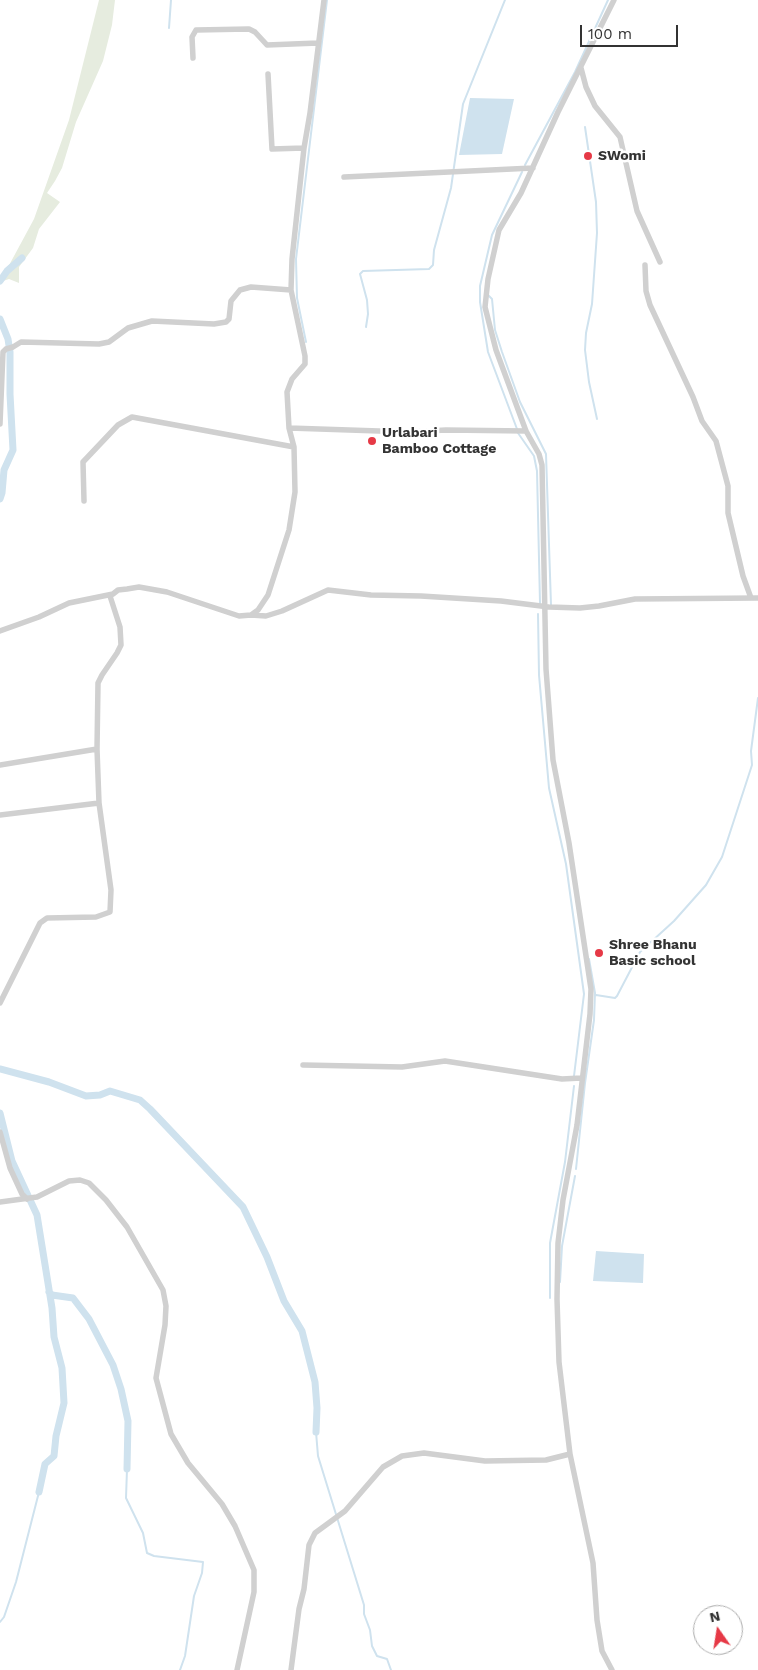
<!DOCTYPE html>
<style>
body{margin:0}
#map{position:relative;width:758px;height:1670px;overflow:hidden;background:#fff;font-family:"Work Sans",sans-serif}
canvas{display:block}
.north{position:absolute;left:693px;top:1605px;width:50px;height:50px;box-sizing:border-box;background:#fff;border:1px solid #adadad;border-radius:50%;rotate:347deg;font-size:14px;font-weight:700;line-height:20px;text-align:center;color:#333}
.north::after{content:'';display:block;margin:auto;width:18px;height:22px;background:#e63946;clip-path:polygon(50% 0,100% 100%,50% 72%,0 100%)}
.scale{position:absolute;left:580px;top:25px;width:98px;height:22px;box-sizing:border-box;border:2px solid #333;border-top:0;padding-left:6px;font-size:15px;line-height:18px;white-space:nowrap;color:#333;-webkit-text-stroke:4px #fff;paint-order:stroke}
</style>
<div id="map">
<canvas width="758" height="1670"></canvas>
<div class="north">N</div>
<div class="scale">100 m</div>
</div>
<script>
const ctx = document.querySelector('canvas').getContext('2d');
ctx.lineJoin = 'round';
function fillPath(path, color) { ctx.fillStyle = color; ctx.fill(path, 'evenodd'); }
const toPath = rows => new Path2D(rows.map(r => 'M' + r).join(''));
function trace(path, color, width, dash) { ctx.strokeStyle = color; ctx.lineWidth = width; ctx.lineCap = dash ? 'butt' : 'round'; ctx.setLineDash(dash || []); ctx.stroke(path); }
function label(font, color, halo, rows, align = 'center') {
  ctx.font = font + ' "Work Sans",sans-serif'; ctx.lineWidth = 5; ctx.setLineDash([]); ctx.textBaseline = 'middle'; ctx.strokeStyle = halo; ctx.fillStyle = color; for (const [text, x, y, turn = 0] of rows) {
    ctx.save(); ctx.translate(x, y); ctx.rotate((+turn || 0) * Math.PI / 180); ctx.textAlign = isNaN(turn) ? turn : align; if (halo) ctx.strokeText(text, 0, 0); ctx.fillText(text, 0, 0); ctx.restore();
  }
}
fillPath(toPath([
 [99,0,115,0,112,25,103,61,76,122,62,168,55,181,47,193,60,202,39,229,33,248,19,267,19,283,9,279,0,282,34,219,69,120]
]), '#e6ecdf');
fillPath(toPath([
 [470,98,514,99,502,154,459,155],
 [596,1251,644,1254,643,1283,593,1281]
]), '#cfe2ee');
trace(toPath([
 [169,28,171,0],
 [585,127,596,202,597,233,592,304,586,333,585,350,589,382,597,419],
 [525,165,575,72,608,0],
 [488,295,492,299,495,330,502,352,520,402,546,454,551,605],
 [366,327,368,314,367,300,360,274,363,271,429,269,433,265,434,250,451,188,463,104,505,0],
 [306,342,297,298,296,259,327,0],
 [517,429,488,352,480,302,480,286,492,235,522,172],
 [518,433,534,456,537,471,540,603],
 [538,614,539,675,549,788,566,864,584,994,574,1076],
 [596,995,615,998,617,996,640,952,674,921,706,885,722,857,752,765,751,751,758,698],
 [576,1169,585,1083,594,1020,595,993,589,959],
 [560,1282,562,1246,575,1176],
 [550,1298,550,1243,565,1162,574,1086],
 [316,1432,318,1456,364,1605,364,1614,370,1630,372,1646,377,1656,387,1659,391,1670],
 [127,1469,126,1498,143,1533,147,1553,154,1556,203,1562,202,1573,194,1596,185,1656,180,1670],
 [0,1622,4,1617,16,1582,39,1492]
]), '#cfe2ee', 2);
trace(toPath([
 [0,281,7,271,22,258],
 [0,319,8,339,10,352,10,394,13,450,4,470,2,493,0,499],
 [0,1069,49,1082,86,1096,100,1095,110,1091,140,1100,150,1109,243,1207,267,1257,284,1301,302,1331,315,1382,317,1408,316,1432],
 [0,1113,12,1161,37,1215,52,1308,54,1337,62,1368,64,1403,56,1436,54,1456,45,1464,39,1492],
 [49,1292,52,1295,73,1298,89,1319,113,1365,121,1389,128,1421,127,1469]
]), '#cfe2ee', 7);
trace(toPath([
 [193,58,192,37,196,30,249,29,255,32,267,45,318,43],
 [581,68,586,87,595,106,620,137,637,211,660,262],
 [268,74,272,149,304,148],
 [344,177,533,168],
 [645,265,646,291,650,305,693,397,702,421,716,441,728,486,728,513,743,576,751,598],
 [0,424,3,352,6,349,13,347,21,342,99,344,109,342,128,328,152,321,214,324,226,322,229,319,231,301,240,290,251,287,291,290],
 [289,428,409,432,446,430,526,431],
 [84,501,83,462,118,425,132,417,294,447],
 [251,615,266,616,282,611,328,590,371,595,421,596,501,601,549,607,580,608,599,606,635,599,758,598],
 [0,631,39,617,69,603,113,594,118,590,127,589,139,587,167,592,239,616,251,615,258,610,268,595,289,530,295,492,294,447,289,428,287,392,292,379,305,364,305,356,291,290,292,259,304,148,310,113,324,0],
 [0,765,97,749],
 [0,815,99,803],
 [0,1003,40,923,47,918,96,917,110,912,111,890,99,803,97,749,98,683,102,675,117,653,121,645,120,627,110,596,113,594],
 [303,1065,402,1067,445,1061,562,1079,581,1078],
 [0,1132,10,1168,22,1194,27,1199],
 [0,1202,37,1197,69,1181,80,1180,89,1183,106,1200,127,1227,163,1290,166,1306,165,1325,156,1378,171,1434,188,1463,222,1504,235,1526,254,1570,254,1592,237,1670],
 [291,1670,299,1609,304,1589,309,1545,315,1533,345,1511,383,1467,402,1456,424,1453,485,1461,546,1460,570,1454],
 [612,1670,602,1651,597,1620,593,1563,570,1454,559,1362,557,1299,558,1243,563,1200,577,1125,590,1014,591,989,569,843,553,760,546,669,542,465,539,454,526,431,496,350,485,307,488,279,499,230,521,193,558,112,614,0]
]), '#d0d0d0', 5.5);
for (const [x, y, r, color] of [
 [588,156,5,"#e63946"],
 [372,441,5,"#e63946"],
 [599,953,5,"#e63946"]
]) { const dot = new Path2D(); dot.arc(x, y, r, 0, 2 * Math.PI); ctx.fillStyle = color; ctx.fill(dot); trace(dot, '#fff', 2); }
label('bold 14px', '#333', '#fff', [
 ["SWomi",598,156],
 ["Urlabari",382,433],
 ["Bamboo Cottage",382,449],
 ["Shree Bhanu",609,945],
 ["Basic school",609,961]
], 'left');
</script>
